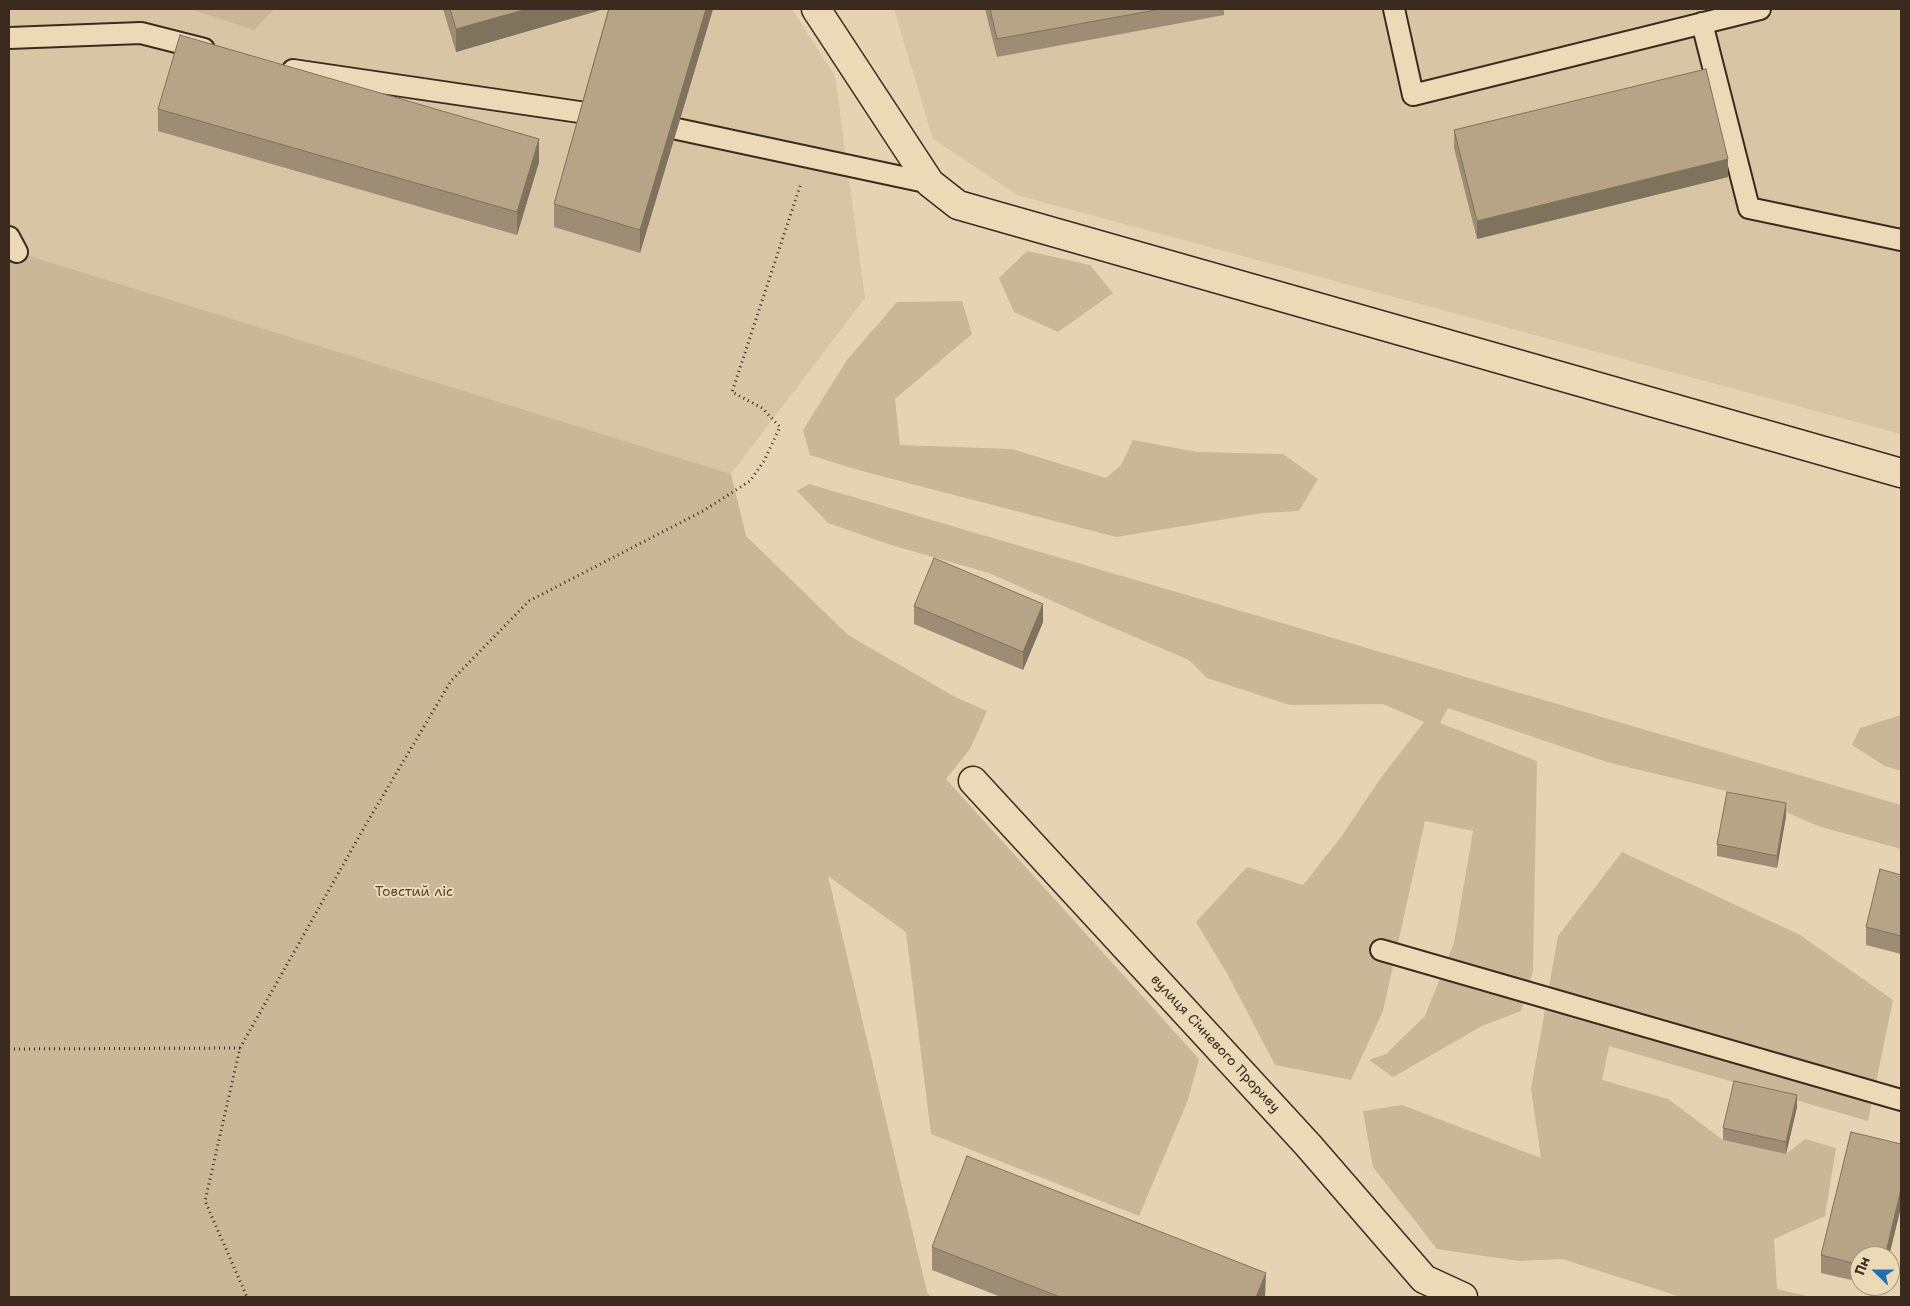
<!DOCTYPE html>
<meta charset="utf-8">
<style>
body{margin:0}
#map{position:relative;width:1910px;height:1306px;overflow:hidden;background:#e5d3b1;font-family:"Shantell Sans",sans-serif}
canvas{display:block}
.frame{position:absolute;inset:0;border:10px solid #3b2a1e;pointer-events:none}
.north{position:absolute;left:1850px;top:1246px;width:50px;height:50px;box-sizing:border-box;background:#ecdab7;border:1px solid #a5947a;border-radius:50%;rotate:292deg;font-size:14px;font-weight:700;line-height:20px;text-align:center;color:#3b2a1e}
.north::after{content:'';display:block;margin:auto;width:18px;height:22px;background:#1f6fb2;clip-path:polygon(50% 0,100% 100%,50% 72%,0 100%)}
</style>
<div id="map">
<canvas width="1910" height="1306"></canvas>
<div class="frame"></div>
<div class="north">Пн</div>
</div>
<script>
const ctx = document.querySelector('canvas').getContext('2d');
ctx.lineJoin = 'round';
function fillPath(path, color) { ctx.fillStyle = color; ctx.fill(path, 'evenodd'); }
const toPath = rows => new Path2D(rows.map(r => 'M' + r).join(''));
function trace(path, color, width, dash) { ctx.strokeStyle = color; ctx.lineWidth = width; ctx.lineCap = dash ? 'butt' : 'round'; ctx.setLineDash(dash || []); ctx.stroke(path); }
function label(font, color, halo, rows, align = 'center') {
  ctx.font = font + ' "Shantell Sans",sans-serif'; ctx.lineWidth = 4; ctx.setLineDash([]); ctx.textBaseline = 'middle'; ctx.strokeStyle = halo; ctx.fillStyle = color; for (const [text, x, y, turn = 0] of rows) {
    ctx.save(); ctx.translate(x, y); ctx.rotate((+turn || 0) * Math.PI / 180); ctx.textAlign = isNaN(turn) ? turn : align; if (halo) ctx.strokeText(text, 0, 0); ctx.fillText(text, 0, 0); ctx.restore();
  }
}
fillPath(toPath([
 [9,9,792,9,835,76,865,298,731,474,17,252,9,245],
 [894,9,1901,9,1901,434,1017,195,933,139]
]), '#d7c5a4');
fillPath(toPath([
 [190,9,274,9,254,30],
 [9,245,17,252,731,474,746,536,848,635,955,697,987,711,970,749,946,779,1199,1059,1188,1100,1139,1216,931,1134,906,932,828,876,927,1292,931,1297,9,1297],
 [1027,251,1090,265,1113,293,1058,332,1014,312,999,278],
 [962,301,972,334,895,399,900,445,1012,449,1106,478,1121,465,1133,440,1197,452,1283,454,1318,479,1299,511,1262,513,1116,537,858,470,810,455,803,430,847,360,897,302],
 [809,484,1901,805,1901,849,1818,826,1751,797,1607,762,1448,708,1440,723,1537,761,1533,971,1521,1011,1482,1026,1393,1077,1369,1060,1386,1054,1425,1016,1454,943,1473,831,1425,821,1383,1011,1351,1080,1275,1065,1228,975,1196,922,1247,867,1303,885,1341,837,1380,779,1424,722,1383,704,1290,705,1207,678,1189,660,1095,620,989,573,891,545,828,523,797,491],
 [1901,715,1901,771,1885,766,1852,745,1860,728],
 [1622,852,1800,935,1893,1000,1868,1121,1609,1046,1602,1080,1668,1099,1723,1140,1786,1154,1805,1139,1836,1148,1825,1216,1774,1239,1777,1289,1811,1297,1681,1297,1562,1259,1519,1261,1437,1249,1373,1167,1363,1111,1402,1105,1541,1158,1531,1089,1558,936]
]), '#c9b798');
const service = toPath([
 [1394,9,1413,95,1760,9],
 [1702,23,1749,208,1901,240],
 [9,38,141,33,204,49],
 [293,70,586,113],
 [677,129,930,183],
 [9,237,17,252],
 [1381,950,1901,1100]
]);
const minor = toPath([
 [816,9,930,183,958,205,1901,473],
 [973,781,1308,1145,1424,1279,1463,1297]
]);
trace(service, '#3b2a1e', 24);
trace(minor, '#3b2a1e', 31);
trace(toPath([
 [240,1048,365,826,451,681,529,601,703,511,750,481,764,461,780,427,762,408,732,392,801,183],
 [9,1049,240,1048,205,1201,247,1297]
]), '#3b2a1e', 3, [1, 4]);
trace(service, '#ecdab7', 20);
trace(minor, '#ecdab7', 28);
fillPath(toPath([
 [443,9,713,9,640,253,554,227,554,204,608,10,604,9,456,52],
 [985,9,1224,9,1224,15,997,57],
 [158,109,539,162,517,235,158,131],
 [1454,130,1728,177,1477,239,1454,148],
 [914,606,1043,622,1023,670,914,624],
 [1786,816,1777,868,1717,856,1717,844],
 [1901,875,1901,954,1866,945,1866,927],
 [1797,1107,1786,1154,1723,1140,1723,1128],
 [1901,1207,1889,1256,1860,1256,1860,1282,1821,1273,1821,1255],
 [932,1247,1266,1296,1265,1297,1001,1297,932,1270]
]), '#9d8d74');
fillPath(toPath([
 [527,9,604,9,456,52,456,29],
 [706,9,713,9,640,253,640,230],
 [539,139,539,162,517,235,517,212],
 [1728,159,1728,177,1477,239,1477,221],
 [1043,604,1043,622,1023,670,1023,652],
 [1786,803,1786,816,1777,868,1777,856],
 [1797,1095,1797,1107,1786,1154,1786,1142],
 [1901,1189,1901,1207,1889,1256,1885,1256],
 [1266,1273,1265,1297,1256,1297]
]), '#7f735e');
const building = toPath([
 [450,9,527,9,456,29,450,9],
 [609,9,706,9,640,230,554,204,609,9],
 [990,9,1161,9,997,39,990,9],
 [180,35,539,139,517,212,158,109,180,35],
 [1706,69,1728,159,1477,221,1454,130,1706,69],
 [934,558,1043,604,1023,652,914,606,934,558],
 [1727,792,1786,803,1777,856,1717,844,1727,792],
 [1880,869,1901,875,1901,936,1866,927,1880,869],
 [1734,1081,1797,1095,1786,1142,1723,1128,1734,1081],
 [1851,1132,1901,1144,1901,1189,1885,1256,1860,1256,1860,1265,1821,1255,1851,1132],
 [967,1156,1266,1273,1256,1297,1060,1297,932,1247,967,1156]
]);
fillPath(building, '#b6a487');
trace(building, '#7f735e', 1);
label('14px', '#574636', '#ecdab7', [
 ["Товстий ліс",414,892]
]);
label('14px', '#3b2a1e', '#ecdab7', [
 ["вулиця Січневого Прориву",1215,1044,47]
]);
</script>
